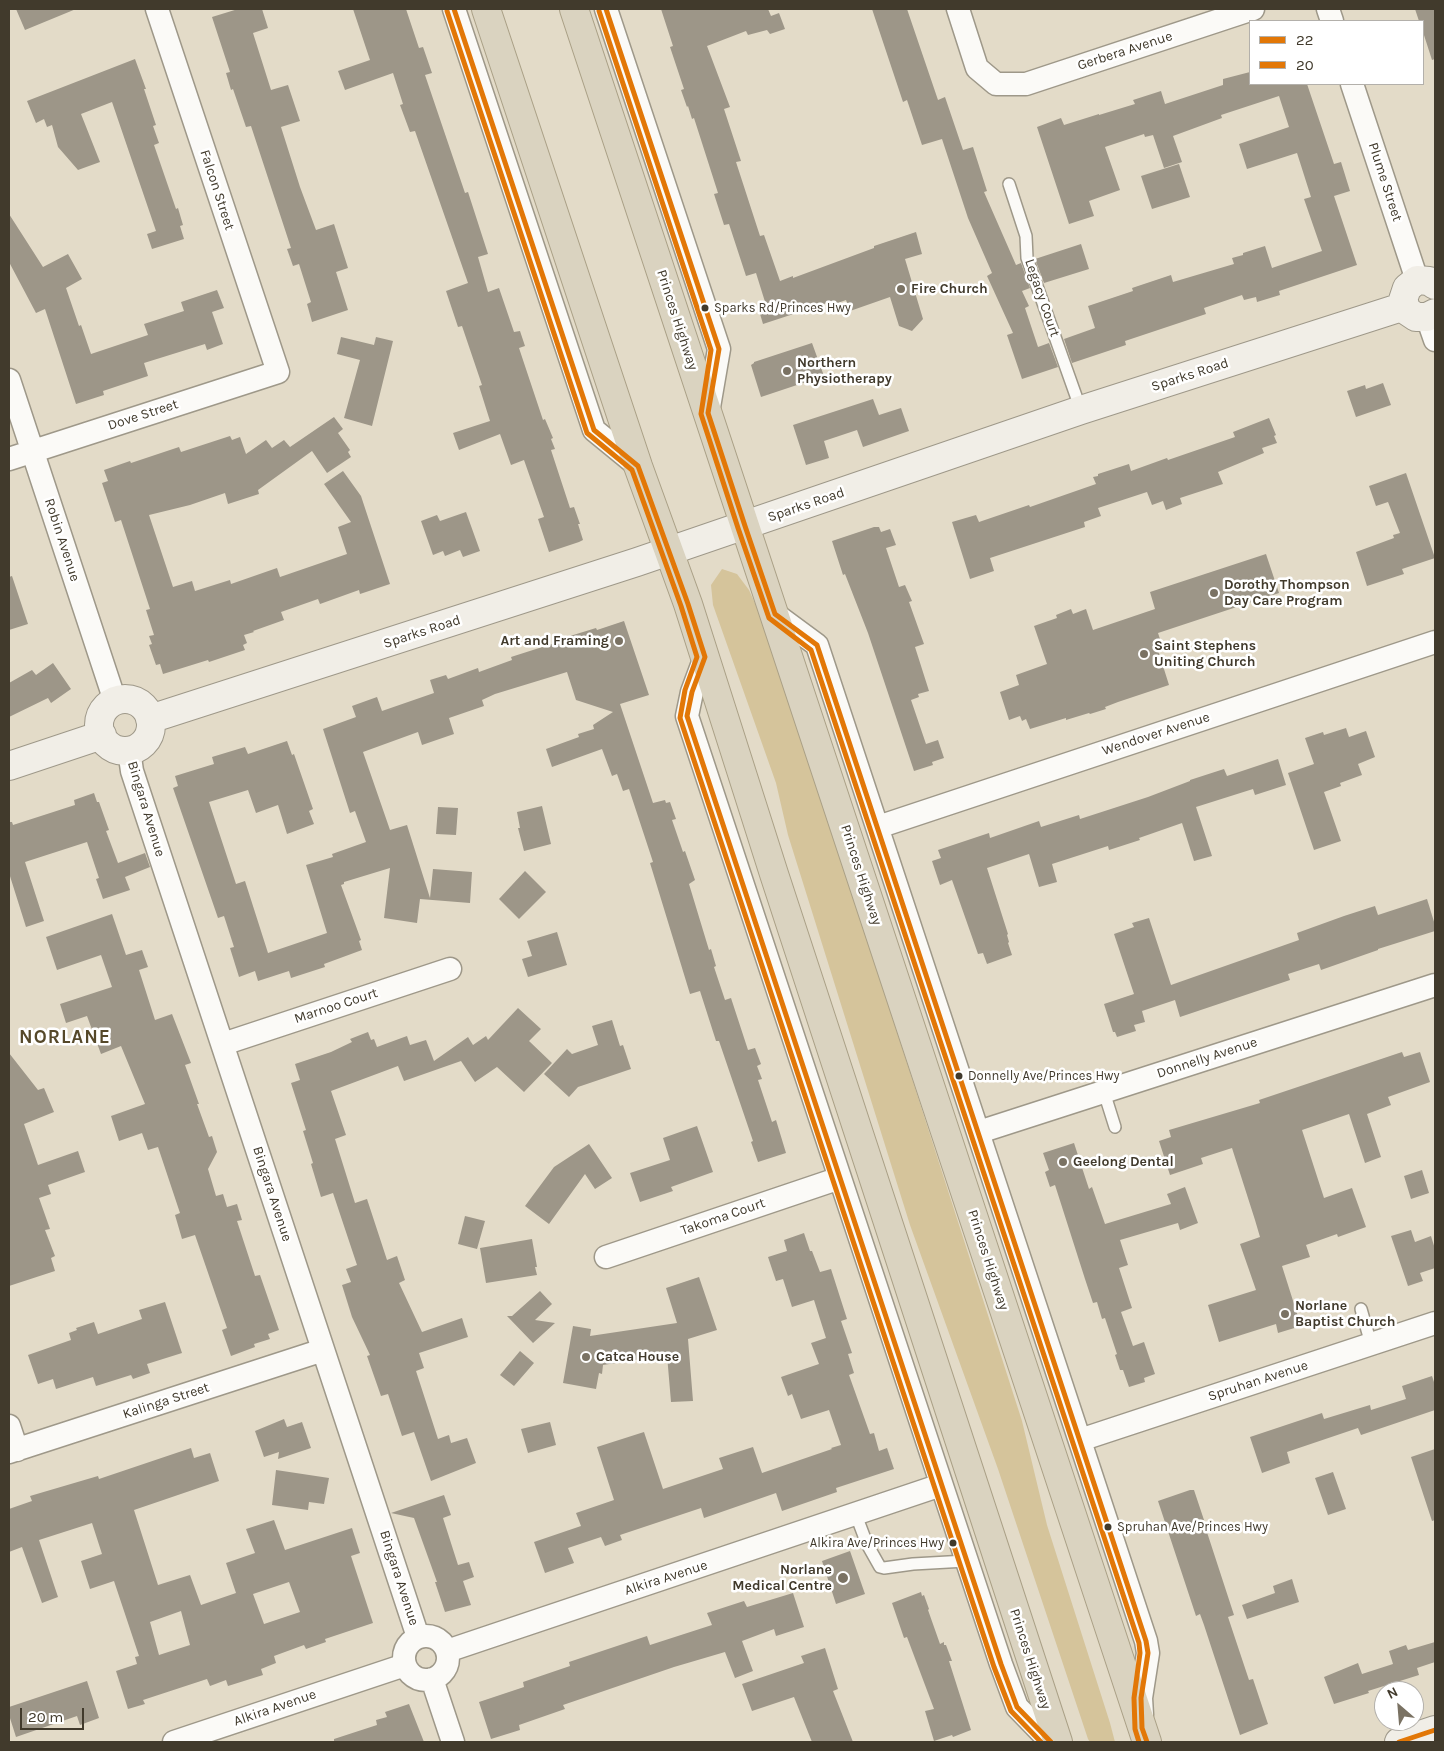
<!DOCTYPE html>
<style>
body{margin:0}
#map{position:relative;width:1444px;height:1751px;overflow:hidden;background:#e3dbc8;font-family:Karla,sans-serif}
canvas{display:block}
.frame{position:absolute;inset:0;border:10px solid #413a2c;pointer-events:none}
.legend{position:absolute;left:1249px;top:20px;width:175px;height:65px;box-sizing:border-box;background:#fff;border:1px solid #b3b0ab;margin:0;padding:6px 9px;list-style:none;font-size:15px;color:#413a2c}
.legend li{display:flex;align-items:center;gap:10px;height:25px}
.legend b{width:25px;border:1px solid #b3b0ab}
.north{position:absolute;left:1374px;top:1681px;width:50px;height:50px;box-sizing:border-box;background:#fff;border:1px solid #b3b0ab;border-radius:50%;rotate:333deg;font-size:14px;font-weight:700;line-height:20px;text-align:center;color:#413a2c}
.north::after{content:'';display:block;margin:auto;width:18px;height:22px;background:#7a7263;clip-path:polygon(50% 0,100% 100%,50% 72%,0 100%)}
.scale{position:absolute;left:20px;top:1708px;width:64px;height:22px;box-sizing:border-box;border:2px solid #413a2c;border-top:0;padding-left:6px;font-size:15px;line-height:18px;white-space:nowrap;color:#413a2c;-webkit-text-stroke:4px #fff;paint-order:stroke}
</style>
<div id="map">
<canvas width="1444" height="1751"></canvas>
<div class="frame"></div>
<ul class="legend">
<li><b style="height:6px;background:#e27707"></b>22</li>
<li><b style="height:6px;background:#e27707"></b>20</li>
</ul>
<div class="north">N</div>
<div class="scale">20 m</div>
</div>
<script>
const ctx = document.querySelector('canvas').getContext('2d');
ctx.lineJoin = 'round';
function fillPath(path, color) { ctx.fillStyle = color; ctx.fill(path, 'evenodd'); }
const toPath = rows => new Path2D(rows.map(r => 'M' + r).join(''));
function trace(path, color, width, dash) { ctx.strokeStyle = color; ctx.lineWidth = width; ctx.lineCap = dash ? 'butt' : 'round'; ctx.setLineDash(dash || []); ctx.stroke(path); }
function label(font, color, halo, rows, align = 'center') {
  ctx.font = font + ' Karla,sans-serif'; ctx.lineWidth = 5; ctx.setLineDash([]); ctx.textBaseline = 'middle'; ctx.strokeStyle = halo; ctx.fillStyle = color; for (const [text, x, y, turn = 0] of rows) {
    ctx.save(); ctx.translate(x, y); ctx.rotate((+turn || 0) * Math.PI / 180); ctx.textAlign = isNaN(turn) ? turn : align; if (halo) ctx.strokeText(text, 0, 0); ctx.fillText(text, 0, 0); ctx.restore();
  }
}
fillPath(toPath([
 [722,569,737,574,749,590,758,610,889,1007,1022,1421,1047,1525,1110,1723,1115,1742,1090,1742,1088,1739,998,1469,910,1225,788,835,776,783,713,605,711,585]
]), '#d5c49b');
fillPath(toPath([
 [16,9,76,9,25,30],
 [238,9,262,9,268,28,253,33,271,90,288,85,300,121,281,127,300,187,316,230,334,224,348,268,336,272,348,310,312,322,307,304,311,302,299,264,293,266,287,249,291,248,251,126,246,127,233,89,231,90,226,73,230,72,212,17],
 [353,9,406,9,419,48,423,47,432,73,425,75,465,193,468,192,488,254,478,257,488,292,499,288,514,332,520,331,525,346,519,348,543,420,545,419,553,438,551,439,555,449,551,450,570,508,574,507,580,524,578,524,583,540,579,542,549,552,538,519,544,517,524,460,511,465,500,434,459,450,453,433,490,421,479,386,482,385,462,326,458,327,446,291,468,283,415,131,410,132,400,105,403,104,393,73,345,90,338,71,370,60],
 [661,9,768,9,771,16,779,13,785,29,770,34,767,30,748,35,746,31,707,46,730,107,724,109,741,161,736,162,760,236,764,235,780,281,793,276,793,278,874,248,874,246,916,232,922,254,905,259,923,319,912,331,899,326,890,297,850,311,846,300,835,304,833,301,763,324,758,307,766,305,756,273,746,276,729,224,724,225,714,194,718,193,694,118,692,119,688,106,687,107,681,90,684,89,670,47,673,46],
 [872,9,907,9,938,100,945,97,963,150,973,147,987,191,984,192,1016,265,1021,263,1030,288,1022,291,1029,306,1025,308,1038,347,1049,343,1058,367,1022,379,1007,335,1013,333,987,276,992,273,968,218,942,139,922,145,907,100,903,102],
 [1415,9,1435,9,1435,59,1432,60,1423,32,1423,21,1419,21],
 [135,59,146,89,144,89,156,125,153,126,159,143,154,145,176,209,178,208,183,225,180,226,184,239,152,249,147,234,156,231,112,102,81,114,100,162,78,170,58,147,52,125,47,127,44,119,36,123,27,101],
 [1250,72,1250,84,1307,84,1334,164,1341,162,1350,191,1334,196,1357,265,1279,291,1280,295,1257,302,1256,297,1244,300,1242,295,1204,308,1206,314,1125,341,1126,345,1072,363,1064,339,1095,328,1088,306,1133,291,1132,288,1171,275,1173,282,1234,264,1232,258,1243,255,1243,253,1265,246,1272,268,1322,251,1304,199,1311,197,1297,153,1247,169,1239,144,1289,127,1279,96,1221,115,1222,118,1173,136,1182,162,1164,168,1153,135,1145,137,1144,134,1105,147,1120,190,1089,201,1094,216,1069,224,1037,127,1061,118,1064,125,1099,114,1099,115,1135,104,1133,100,1161,91,1165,104,1223,85,1223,79],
 [1179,164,1190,197,1152,209,1141,176],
 [9,214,43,267,68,254,82,279,66,288,79,326,81,325,91,354,148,335,144,324,184,311,181,302,217,290,224,308,212,312,223,344,207,350,205,344,144,363,148,376,103,391,104,395,76,404,45,309,36,313,9,262],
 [1081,244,1089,269,1044,283,1035,259],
 [341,337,374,345,376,337,393,341,372,426,344,418,360,360,337,354],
 [812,343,824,376,761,397,751,365,754,363,754,362],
 [1383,383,1391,405,1356,417,1347,391,1365,385,1366,389],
 [873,399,879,415,901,408,909,431,863,447,857,430,824,441,829,458,806,465,793,425],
 [334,417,343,429,338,433,350,450,348,452,351,457,327,473,312,451,258,490,259,494,228,504,225,493,190,505,149,515,173,587,192,581,195,591,230,580,231,584,277,568,280,577,347,554,338,527,351,522,324,484,343,471,361,496,390,584,360,594,359,590,320,604,318,599,281,612,284,620,253,631,254,632,244,635,247,643,243,645,245,650,209,662,208,660,163,674,160,664,156,665,149,645,152,644,149,636,154,635,146,610,150,609,121,520,115,522,102,483,108,481,104,470,130,461,131,463,179,447,181,452,230,436,232,440,240,437,246,454,266,440,272,448,284,440,290,447],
 [1269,418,1276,435,1274,436,1277,443,1262,448,1264,453,1218,472,1223,484,1180,498,1182,504,1166,510,1163,501,1152,505,1147,492,1098,508,1101,516,1084,522,1085,527,990,558,994,571,970,579,952,522,976,515,979,522,1029,505,1030,507,1096,484,1093,477,1098,476,1098,474,1129,464,1131,471,1167,458,1168,460,1235,437,1233,432],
 [1406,473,1435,558,1402,569,1404,574,1367,586,1356,552,1394,538,1393,535,1400,533,1388,502,1376,506,1369,486],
 [466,512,480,551,463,557,460,550,445,556,443,551,433,555,421,521,437,515,440,521],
 [874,527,879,527,881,532,890,529,896,545,886,548,899,587,905,585,912,601,909,602,924,644,915,647,929,691,918,694,919,697,911,700,926,744,938,740,944,758,932,762,933,765,914,771,868,633,845,574,843,575,832,541],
 [1266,554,1279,593,1158,633,1163,648,1158,650,1169,685,1118,702,1105,707,1106,709,1090,714,1089,713,1066,720,1066,718,1030,729,1026,719,1022,721,1020,716,1009,720,1000,692,1019,685,1016,675,1047,664,1034,626,1057,618,1056,615,1071,609,1073,614,1086,609,1093,630,1155,609,1150,592],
 [12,576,28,624,9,630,9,577],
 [624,621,649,695,620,704,653,803,665,800,666,803,670,802,676,819,672,820,683,852,685,851,695,880,689,884,709,950,711,949,716,966,714,967,725,1000,731,998,748,1050,755,1048,761,1064,757,1066,762,1079,758,1080,772,1122,776,1120,786,1153,758,1162,751,1142,753,1141,719,1041,716,1041,700,991,690,994,650,863,653,862,629,789,623,791,617,774,612,776,602,749,552,767,546,749,579,737,578,734,594,729,593,725,613,712,576,700,567,672,495,694,482,700,484,706,449,718,454,734,422,745,418,732,363,752,390,830,407,825,430,898,433,869,472,872,470,903,420,899,417,923,384,918,390,868,344,882,344,884,341,885,361,940,359,941,362,950,324,964,325,967,291,978,289,971,258,981,255,971,239,977,230,948,234,947,224,916,218,918,173,788,178,786,175,776,214,764,212,757,245,747,248,754,287,741,292,755,294,754,313,809,309,811,314,824,287,834,278,805,256,813,248,790,209,802,236,884,245,881,268,953,327,933,306,865,333,857,332,854,366,842,355,811,350,813,323,729,356,717,352,706,377,697,382,711,434,693,430,680,446,675,448,679,478,668,479,672,512,660,511,657,558,642,557,640,596,628,597,630],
 [53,663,71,689,51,703,48,698,9,717,9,683,32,670,36,675],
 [1346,728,1349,737,1366,731,1375,757,1358,764,1362,775,1340,783,1341,786,1324,792,1341,841,1314,850,1288,773,1314,764,1305,738,1323,732,1324,735],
 [1278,759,1286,785,1255,795,1253,789,1196,807,1212,856,1194,861,1182,823,1139,838,1140,840,1109,850,1108,846,1052,864,1057,882,1039,887,1029,854,987,868,1008,934,1007,935,1009,942,1008,943,1012,955,987,964,983,953,978,954,952,880,940,885,932,861,941,858,938,850,989,833,990,838,1039,821,1041,827,1079,815,1080,819,1148,797,1190,781,1190,780,1224,769,1227,776],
 [94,793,97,802,99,802,109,830,106,831,118,863,145,853,150,867,125,877,130,890,103,899,96,879,99,878,87,842,25,862,44,921,26,927,9,873,9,822,12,822,13,825,75,805,74,800],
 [542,806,551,844,524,851,518,828,520,828,517,812],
 [438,807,458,808,456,835,436,834],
 [525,871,546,892,519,919,499,899],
 [1427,899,1435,925,1435,931,1378,949,1378,950,1321,970,1319,964,1288,974,1290,980,1180,1017,1175,1000,1142,1011,1145,1022,1134,1025,1136,1031,1117,1037,1115,1032,1113,1032,1104,1004,1134,994,1114,934,1134,927,1132,923,1149,918,1171,985,1299,940,1297,933,1344,916,1375,906,1378,915],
 [112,914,126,955,142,950,148,967,139,970,155,1020,172,1014,191,1063,185,1065,199,1104,197,1104,209,1137,212,1136,217,1152,208,1169,216,1196,223,1194,227,1207,237,1204,242,1220,237,1221,255,1276,260,1275,279,1330,268,1334,270,1339,254,1344,255,1347,231,1356,222,1330,227,1328,195,1235,182,1239,175,1215,180,1213,158,1147,148,1150,142,1133,119,1141,111,1116,145,1104,121,1046,101,1054,87,1016,66,1023,60,1004,112,987,101,955,57,970,46,937],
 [557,932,567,965,528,977,522,959,532,956,527,941],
 [518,1008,541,1029,529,1041,552,1063,524,1092,497,1067,475,1082,461,1061,404,1081,398,1066,331,1091,346,1135,335,1139,355,1203,367,1199,387,1260,397,1256,405,1280,399,1283,422,1332,462,1318,468,1337,419,1353,424,1368,416,1371,438,1439,449,1435,451,1443,467,1438,476,1463,431,1481,414,1432,402,1436,388,1394,381,1396,367,1356,370,1355,352,1317,342,1285,351,1282,346,1269,357,1265,333,1193,321,1197,311,1164,313,1163,303,1131,306,1130,291,1083,300,1080,295,1064,331,1052,352,1042,350,1039,368,1032,371,1040,374,1039,377,1047,407,1036,410,1045,426,1040,434,1061,468,1037,473,1045,486,1036,488,1040],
 [612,1020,620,1046,623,1045,631,1069,578,1087,569,1097,544,1074,567,1049,572,1054,598,1045,592,1026],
 [1402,1052,1404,1057,1420,1052,1430,1082,1388,1097,1391,1105,1367,1114,1381,1157,1365,1163,1349,1114,1302,1130,1324,1198,1352,1188,1366,1227,1338,1237,1337,1234,1306,1245,1310,1257,1282,1266,1301,1326,1278,1333,1276,1324,1219,1342,1208,1305,1256,1290,1240,1244,1260,1237,1255,1220,1232,1148,1201,1158,1203,1164,1170,1175,1159,1141,1171,1137,1169,1130,1260,1103,1259,1100],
 [9,1053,38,1090,44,1088,54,1112,24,1124,38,1165,78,1151,85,1172,48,1185,51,1194,39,1198,50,1229,45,1230,55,1256,51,1258,55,1271,9,1286],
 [697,1126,713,1172,671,1187,673,1191,640,1202,630,1173,670,1160,663,1138],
 [1074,1143,1089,1189,1092,1187,1105,1224,1171,1204,1167,1194,1185,1187,1198,1223,1180,1230,1178,1223,1120,1240,1128,1265,1119,1268,1132,1308,1121,1312,1133,1346,1144,1342,1155,1374,1144,1378,1145,1382,1129,1387,1123,1370,1120,1370,1115,1355,1117,1354,1105,1318,1102,1319,1097,1302,1093,1303,1085,1279,1055,1185,1050,1187,1045,1172,1049,1170,1043,1153],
 [589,1144,612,1178,595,1189,585,1174,549,1224,525,1206,554,1167],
 [1422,1170,1429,1193,1411,1199,1404,1176],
 [465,1216,485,1221,477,1249,458,1244],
 [1411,1230,1415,1242,1431,1236,1435,1249,1435,1268,1420,1273,1423,1281,1408,1286,1391,1236],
 [804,1233,810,1251,812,1251,820,1272,831,1269,847,1319,841,1321,852,1353,848,1354,854,1373,849,1375,870,1434,874,1433,879,1451,887,1448,894,1469,836,1488,837,1492,782,1511,776,1493,704,1518,701,1508,620,1535,622,1540,605,1546,601,1537,568,1548,574,1563,545,1573,534,1542,581,1526,576,1513,614,1500,597,1447,644,1432,663,1489,723,1469,719,1458,753,1447,762,1473,832,1449,831,1448,841,1445,829,1410,801,1419,792,1394,788,1396,781,1377,819,1364,811,1343,826,1338,814,1300,792,1307,783,1279,776,1281,768,1257,787,1251,784,1240],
 [532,1239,537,1267,535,1267,537,1275,486,1283,480,1248],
 [699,1277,717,1330,688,1339,693,1401,671,1402,667,1355,603,1365,602,1374,599,1373,596,1389,563,1383,573,1326,591,1329,590,1336,677,1323,666,1288],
 [540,1291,552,1304,535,1320,555,1323,533,1343,507,1316,512,1316],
 [165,1302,182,1353,147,1364,150,1373,133,1379,131,1375,96,1386,93,1377,56,1389,53,1379,38,1384,28,1355,71,1340,69,1333,77,1330,76,1328,94,1322,98,1334,142,1319,139,1310],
 [520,1351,534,1363,514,1386,500,1375],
 [1432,1376,1435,1385,1435,1410,1361,1435,1358,1428,1287,1452,1290,1463,1262,1473,1250,1437,1322,1413,1324,1419,1370,1405,1371,1410,1406,1399,1402,1386],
 [284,1419,287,1427,302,1422,311,1448,278,1459,279,1452,264,1457,255,1431],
 [550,1422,556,1445,528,1453,521,1429],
 [191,1448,194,1458,210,1453,219,1481,134,1510,158,1585,190,1575,201,1605,236,1593,226,1563,255,1553,246,1529,274,1520,285,1550,352,1528,360,1553,351,1556,373,1623,325,1639,326,1642,306,1649,304,1645,274,1656,276,1663,261,1669,263,1675,228,1686,226,1680,210,1686,207,1679,143,1700,145,1704,128,1709,116,1671,137,1664,135,1657,139,1656,114,1581,90,1589,81,1561,102,1554,92,1523,39,1540,58,1597,42,1603,22,1547,9,1552,9,1509,32,1501,30,1496,98,1476,99,1479],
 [289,1582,300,1612,264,1624,253,1594],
 [181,1611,190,1645,159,1655,150,1622],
 [1435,1449,1435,1520,1432,1521,1411,1457],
 [276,1470,329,1478,324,1504,309,1502,308,1510,272,1505],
 [1333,1472,1346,1509,1328,1515,1315,1478],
 [1190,1490,1194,1490,1204,1520,1203,1520,1234,1615,1228,1617,1249,1680,1253,1679,1268,1724,1240,1735,1204,1625,1200,1614,1196,1616,1158,1501],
 [444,1495,451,1515,443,1518,458,1565,469,1562,474,1577,463,1581,471,1605,445,1612,435,1582,437,1582,414,1518,391,1513],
 [850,1551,865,1594,836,1604,822,1561],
 [1292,1579,1299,1602,1247,1619,1242,1605,1275,1593,1273,1586],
 [921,1592,922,1596,924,1595,929,1609,928,1610,940,1644,944,1642,944,1645,946,1645,952,1661,949,1661,971,1730,953,1737,952,1735,934,1741,925,1711,934,1709,907,1637,904,1638,892,1603],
 [793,1593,804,1627,776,1636,774,1629,742,1641,753,1671,735,1678,725,1652,674,1667,563,1705,565,1709,519,1725,520,1730,491,1739,479,1702,524,1687,523,1682,570,1666,569,1662,647,1636,650,1645,712,1625,707,1613,744,1601,747,1607],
 [1435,1642,1435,1662,1417,1668,1419,1675,1368,1691,1369,1693,1334,1704,1324,1677,1358,1663,1362,1674,1393,1664,1389,1651,1406,1645,1408,1650],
 [825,1648,838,1689,833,1691,853,1742,812,1742,794,1697,752,1711,742,1684,804,1663,801,1656],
 [87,1681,99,1718,80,1725,77,1716,16,1737,9,1715,9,1707],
 [409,1704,424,1742,334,1742,334,1739,377,1725,376,1720,387,1717,385,1712]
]), '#9d9688');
const lane = toPath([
 [1009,184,1026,236,1027,258,1081,410],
 [1104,1092,1115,1127],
 [1361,1309,1371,1344],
 [856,1515,867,1544,880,1567,884,1568,913,1564,966,1561]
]);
const street = toPath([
 [454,9,594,430,638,466],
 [606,9,719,349,708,413],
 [958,9,977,68,996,84,1026,84,1253,9],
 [1328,9,1332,21],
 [1352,84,1417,280],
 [1427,317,1435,340],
 [9,380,115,701],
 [9,459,278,372,157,9],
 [775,614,817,645,1146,1641,1148,1653,1141,1698,1142,1715],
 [705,657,692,692,687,716,1001,1664,1017,1707,1051,1742],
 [129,750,132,771,418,1637],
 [878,827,1435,642],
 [223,1044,450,969],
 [979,1132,1435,985],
 [606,1257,840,1178],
 [9,1426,17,1450],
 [1080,1440,1435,1323],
 [9,1452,323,1350],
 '404 1658a22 22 0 1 1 44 0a22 22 0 1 1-44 0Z',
 [447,1651,941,1485],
 [432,1679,453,1742],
 [174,1742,405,1665]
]);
const secondary = toPath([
 [1435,285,1429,281,1417,280,1407,288,1403,300,1407,311,1416,317,1427,317,1435,313],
 '99 725a26 26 0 1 1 52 0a26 26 0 1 1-52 0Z',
 [150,719,637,562,1081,410,1405,306],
 [9,766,102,735],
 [1399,1742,1435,1730]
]);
const highway = toPath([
 [486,9,638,466,688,604,774,874,1058,1742],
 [574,9,1147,1742]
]);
trace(lane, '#9e9889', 14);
trace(street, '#9e9889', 25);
trace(secondary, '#9e9889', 30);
trace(highway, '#aaa086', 30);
trace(lane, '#fbfaf7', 11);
trace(street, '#fbfaf7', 22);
trace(secondary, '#f1eee7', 28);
trace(highway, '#dad3c0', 28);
trace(toPath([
 [454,9,594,430,638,466,688,604,705,657,692,692,687,716,1001,1664,1017,1707,1051,1742],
 [606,9,719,349,708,413,745,526,775,614,817,645,1146,1641,1148,1653,1141,1698,1142,1728,1147,1742],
 [1399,1742,1435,1730]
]), '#e27707', 5);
trace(toPath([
 [447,11,587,433,632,470,681,606,697,657,685,690,680,718,994,1667,1011,1711,1041,1742],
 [599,11,711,350,701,414,738,528,769,618,811,650,1139,1643,1140,1653,1134,1698,1135,1729,1139,1742]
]), '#e27707', 5);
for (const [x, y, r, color] of [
 [901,289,5,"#7a7263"],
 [705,308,4.5,"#413a2c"],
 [787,371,5,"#7a7263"],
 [1214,593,5,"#7a7263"],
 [619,641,5,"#7a7263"],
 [1144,654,5,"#7a7263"],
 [959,1076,4.5,"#413a2c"],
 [1063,1162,5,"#7a7263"],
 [1285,1314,5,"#7a7263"],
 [586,1357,5,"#7a7263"],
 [1108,1527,4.5,"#413a2c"],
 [953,1543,4.5,"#413a2c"],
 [843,1578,6,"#7a7263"]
]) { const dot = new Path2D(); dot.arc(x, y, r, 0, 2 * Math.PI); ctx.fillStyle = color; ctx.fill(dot); trace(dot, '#fff', 2); }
label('13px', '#413a2c', '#fff', [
 ["Sparks Rd/Princes Hwy",714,308],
 ["Donnelly Ave/Princes Hwy",968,1076],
 ["Spruhan Ave/Princes Hwy",1117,1527],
 ["Alkira Ave/Princes Hwy",944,1543,"right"]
], 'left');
label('14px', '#413a2c', '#fff', [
 ["Gerbera Avenue",1125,51,-18],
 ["Plume Street",1385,182,72],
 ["Falcon Street",217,190,72],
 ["Legacy Court",1042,298,71],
 ["Princes Highway",677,320,72],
 ["Sparks Road",1190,375,-18],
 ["Dove Street",143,415,-18],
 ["Sparks Road",806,505,-19],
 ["Robin Avenue",62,540,72],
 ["Sparks Road",422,632,-18],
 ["Wendover Avenue",1156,734,-18],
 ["Bingara Avenue",146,809,73],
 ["Princes Highway",861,875,72],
 ["Marnoo Court",336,1006,-18],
 ["Donnelly Avenue",1207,1058,-18],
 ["Bingara Avenue",272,1194,72],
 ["Takoma Court",723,1217,-19],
 ["Princes Highway",988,1260,72],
 ["Spruhan Avenue",1258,1381,-18],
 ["Kalinga Street",166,1401,-18],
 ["Bingara Avenue",399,1578,72],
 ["Alkira Avenue",666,1578,-18],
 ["Princes Highway",1030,1659,72],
 ["Alkira Avenue",275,1708,-19]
]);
label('bold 14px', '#413a2c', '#fff', [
 ["Fire Church",911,289],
 ["Northern",797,363],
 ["Physiotherapy",797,379],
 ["Dorothy Thompson",1224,585],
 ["Day Care Program",1224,601],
 ["Art and Framing",609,641,"right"],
 ["Saint Stephens",1154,646],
 ["Uniting Church",1154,662],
 ["Geelong Dental",1073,1162],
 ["Norlane",1295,1306],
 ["Baptist Church",1295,1322],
 ["Catca House",596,1357],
 ["Norlane",832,1570,"right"],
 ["Medical Centre",832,1586,"right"]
], 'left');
ctx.letterSpacing = '1px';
label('bold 19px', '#554829', '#fff', [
 ["NORLANE",65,1038]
]);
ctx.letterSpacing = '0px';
</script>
